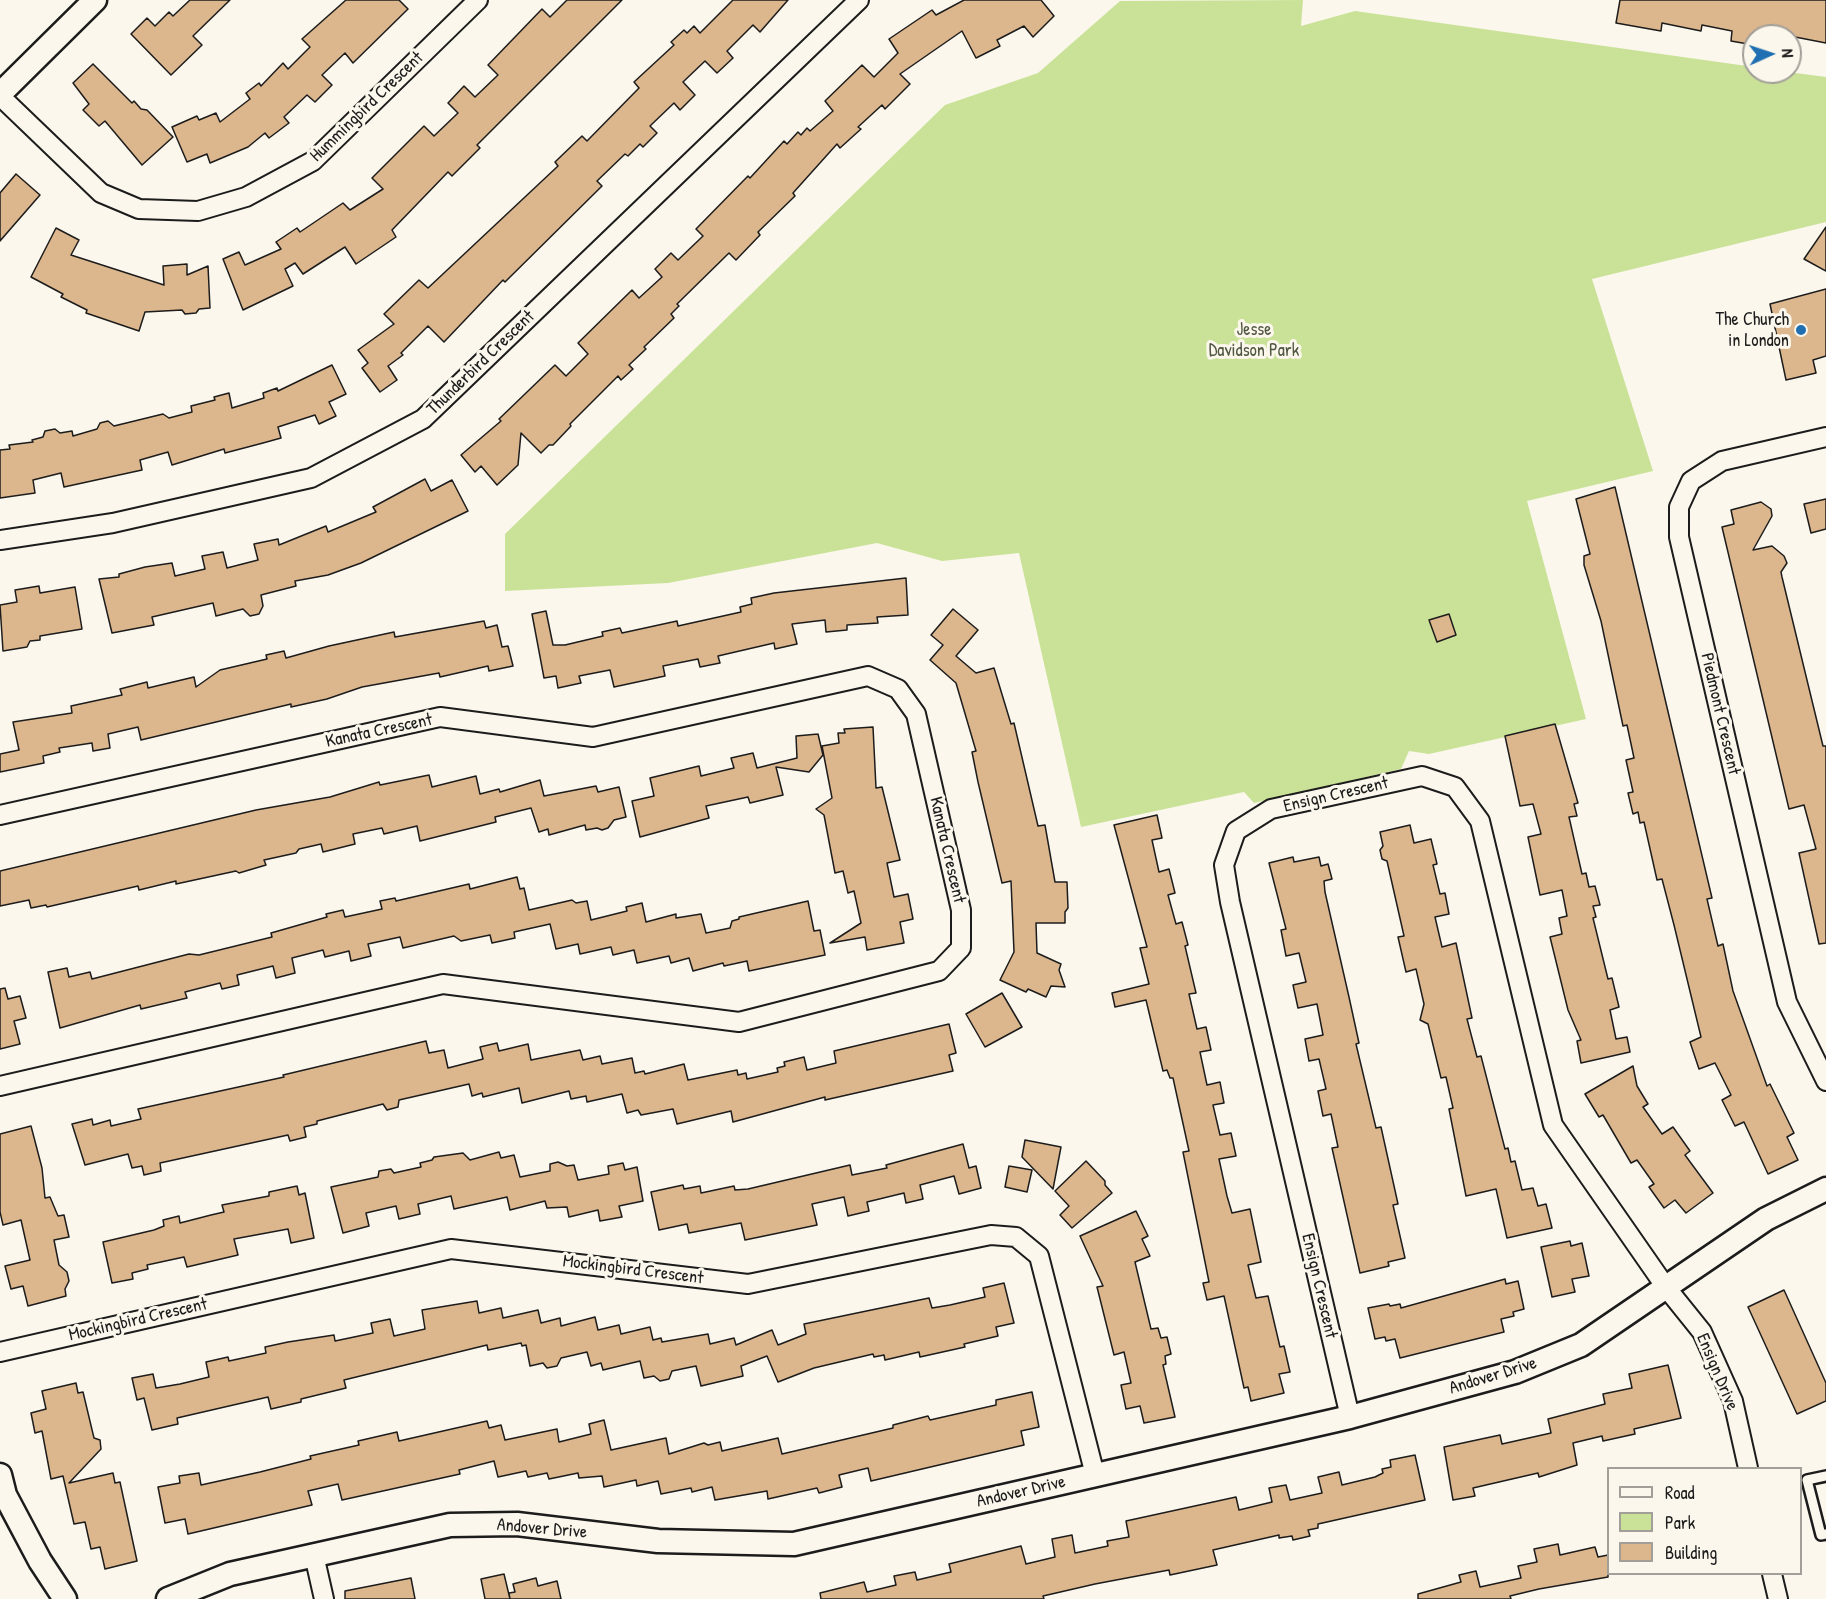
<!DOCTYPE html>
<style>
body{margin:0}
#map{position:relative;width:1826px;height:1599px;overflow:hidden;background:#fbf7ec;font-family:"Patrick Hand",sans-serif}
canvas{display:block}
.legend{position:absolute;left:1607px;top:1467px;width:195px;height:108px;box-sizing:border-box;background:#fbf7ec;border:2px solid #a29f99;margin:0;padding:8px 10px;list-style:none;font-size:18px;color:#1c1c1c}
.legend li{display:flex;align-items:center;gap:12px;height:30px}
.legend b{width:30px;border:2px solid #a29f99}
.north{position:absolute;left:1742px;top:24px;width:60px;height:60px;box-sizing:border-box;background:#fbf7ec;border:2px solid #a29f99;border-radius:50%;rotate:87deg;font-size:16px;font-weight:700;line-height:24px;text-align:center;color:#1c1c1c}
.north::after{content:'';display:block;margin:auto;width:21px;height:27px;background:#1f6fb2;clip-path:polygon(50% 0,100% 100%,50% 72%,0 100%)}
</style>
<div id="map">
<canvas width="1826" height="1599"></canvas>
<ul class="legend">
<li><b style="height:8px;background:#fbf7ec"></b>Road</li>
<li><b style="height:16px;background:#cae298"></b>Park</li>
<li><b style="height:16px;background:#dcb68d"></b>Building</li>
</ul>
<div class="north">N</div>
</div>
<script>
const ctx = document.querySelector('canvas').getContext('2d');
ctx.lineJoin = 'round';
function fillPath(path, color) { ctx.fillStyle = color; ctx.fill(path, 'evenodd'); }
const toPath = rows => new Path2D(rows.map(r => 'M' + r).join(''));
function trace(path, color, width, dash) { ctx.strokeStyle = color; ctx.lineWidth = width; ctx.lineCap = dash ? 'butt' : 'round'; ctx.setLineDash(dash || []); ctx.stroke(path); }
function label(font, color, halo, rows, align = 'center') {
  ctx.font = font + ' "Patrick Hand",sans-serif'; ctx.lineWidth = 6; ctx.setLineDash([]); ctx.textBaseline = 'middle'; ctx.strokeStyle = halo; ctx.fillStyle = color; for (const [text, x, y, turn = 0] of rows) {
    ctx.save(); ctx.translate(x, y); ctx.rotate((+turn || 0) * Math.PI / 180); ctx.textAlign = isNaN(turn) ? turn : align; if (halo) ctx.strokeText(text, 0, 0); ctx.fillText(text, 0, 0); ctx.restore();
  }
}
fillPath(toPath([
 [1303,0,1301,26,1355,11,1754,67,1754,72,1788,72,1826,77,1826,222,1592,279,1653,471,1527,501,1586,719,1429,754,1409,751,1401,769,1254,803,1244,792,1081,827,1019,553,942,561,877,543,668,583,505,591,505,534,945,105,1038,73,1120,1]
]), '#cae298');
const building = toPath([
 [190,0,230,0,193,36,202,45,171,75,131,34,147,18,155,26,169,12,173,16,190,0],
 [346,0,399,0,408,9,353,63,345,53,322,75,332,85,315,102,307,95,284,117,289,123,269,138,265,133,248,147,210,163,207,154,187,162,172,127,197,116,199,120,216,113,220,122,250,99,246,93,259,83,261,86,283,63,288,69,310,47,302,39,346,0],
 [567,0,622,0,477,145,480,148,452,176,448,172,392,230,396,237,356,264,345,247,303,274,295,263,285,269,293,286,243,310,223,259,239,252,245,265,281,249,276,242,297,228,300,232,343,203,350,210,383,189,372,178,424,126,434,136,458,113,448,103,464,86,475,97,498,75,488,65,542,9,550,17,567,0],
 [733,0,788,0,760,32,753,25,727,51,733,58,717,73,705,61,683,82,695,95,680,110,674,103,650,126,657,133,643,147,640,144,628,156,625,154,597,181,602,186,505,282,503,280,444,342,428,326,401,353,403,355,388,366,397,380,380,392,362,368,368,363,358,350,394,324,384,314,419,280,428,288,558,166,555,162,582,136,587,141,639,88,634,82,674,45,671,42,684,30,687,33,694,26,700,33,733,0],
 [964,0,1041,0,1054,16,1033,37,1024,26,997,40,1000,46,976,58,962,31,900,74,910,84,885,109,882,105,858,127,861,129,840,148,837,144,793,193,795,196,758,232,760,235,736,260,729,253,677,304,679,306,671,314,674,318,644,347,646,349,629,365,633,369,621,380,618,376,570,424,571,426,553,445,549,445,541,453,521,433,518,465,497,485,481,466,475,472,461,455,501,421,499,419,555,365,566,376,588,354,578,343,632,290,639,298,662,277,655,269,671,253,678,260,703,236,696,229,748,176,750,178,784,141,787,144,798,132,801,135,807,128,810,131,833,111,825,101,862,65,874,77,898,53,889,39,932,10,936,15,964,0],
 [1620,0,1826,0,1826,43,1790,36,1750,36,1748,44,1731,41,1732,31,1702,25,1701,31,1662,23,1661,31,1616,23,1620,0],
 [93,64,132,103,134,101,141,109,147,110,173,137,142,165,105,121,99,126,83,110,89,104,73,83,93,64],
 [16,174,40,195,0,241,0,193,16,174],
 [1826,227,1826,271,1804,259,1826,227],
 [56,228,79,240,71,255,164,285,163,266,187,264,187,275,208,266,210,308,199,309,196,313,185,314,182,310,145,312,139,331,86,313,87,310,61,297,63,294,31,277,56,228],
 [1826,289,1826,356,1813,360,1816,373,1786,380,1770,304,1826,289],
 [332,365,346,394,329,402,336,416,319,424,315,415,278,427,281,438,263,443,225,453,224,449,172,465,168,452,140,460,142,470,64,487,61,473,33,480,35,493,0,498,0,450,10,449,9,445,33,442,32,440,43,437,45,431,55,429,60,433,72,431,73,436,97,429,100,423,108,421,114,426,163,414,169,418,192,412,191,406,215,400,214,397,229,393,232,408,264,398,263,393,277,388,278,391,332,365],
 [425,479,431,491,452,480,468,511,361,563,328,575,295,581,296,586,261,595,263,606,259,614,250,616,243,609,216,616,213,603,152,617,154,625,112,633,99,579,119,577,119,574,145,567,172,563,175,576,205,569,202,556,223,552,227,568,258,560,254,544,278,539,279,545,326,526,328,532,376,512,373,507,425,479],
 [1615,487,1712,898,1707,899,1718,946,1723,944,1733,991,1767,1086,1770,1084,1794,1133,1787,1137,1798,1160,1768,1174,1744,1122,1735,1126,1722,1100,1731,1095,1715,1063,1699,1069,1690,1042,1701,1037,1674,925,1662,879,1657,880,1644,822,1640,823,1638,812,1633,814,1628,793,1633,792,1626,760,1634,758,1627,725,1623,726,1601,621,1584,565,1584,556,1590,554,1576,499,1615,487],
 [1826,499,1826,529,1811,533,1804,504,1826,499],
 [1761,502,1771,509,1772,516,1753,550,1772,546,1784,556,1787,563,1781,572,1782,577,1823,746,1826,746,1826,943,1819,944,1799,853,1816,849,1804,805,1789,809,1722,527,1734,524,1731,510,1761,502],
 [906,578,908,615,877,617,878,623,847,625,847,630,826,632,825,620,792,624,797,644,775,649,774,643,718,656,720,663,700,667,698,659,663,666,665,676,614,687,610,670,579,676,581,683,558,688,556,676,544,678,532,614,546,611,553,645,565,645,603,636,602,632,620,628,622,633,677,621,678,626,741,612,740,607,752,604,751,598,774,593,906,578],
 [39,586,40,593,75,587,82,629,40,636,40,640,30,641,27,647,3,651,0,605,17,602,15,590,39,586],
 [953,609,978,630,956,656,976,673,994,668,1011,724,1014,723,1038,826,1045,825,1055,882,1067,882,1068,908,1065,912,1065,923,1036,923,1037,953,1061,964,1059,970,1065,987,1051,986,1046,997,1028,989,1026,992,1000,980,1014,952,1011,881,1002,883,978,782,972,752,976,751,956,683,930,660,943,645,931,635,953,609],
 [1449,614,1456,635,1437,642,1429,620,1449,614],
 [484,621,486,628,497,625,502,647,508,646,513,666,489,671,488,666,440,677,439,673,362,687,327,699,291,707,291,704,141,740,138,727,108,734,110,748,93,751,92,743,59,748,60,752,43,756,44,763,0,772,0,754,19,750,13,722,72,713,71,706,122,695,120,689,147,682,148,688,194,677,196,687,220,670,267,659,266,655,284,651,286,658,329,646,394,632,395,637,484,621],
 [1555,724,1578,803,1574,804,1577,816,1569,817,1582,874,1586,873,1589,887,1595,886,1600,905,1593,906,1596,917,1593,918,1608,979,1612,978,1619,1007,1610,1010,1616,1039,1627,1037,1630,1052,1581,1063,1577,1041,1581,1040,1568,1010,1550,937,1562,934,1559,918,1567,916,1562,890,1540,895,1528,837,1541,834,1533,804,1520,806,1505,736,1555,724],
 [873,727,876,788,882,787,900,860,887,863,894,897,908,894,913,919,900,922,904,943,867,950,865,937,830,943,861,923,854,891,848,893,843,871,835,873,824,815,816,809,832,798,822,746,839,743,838,733,845,733,844,729,873,727],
 [818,734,823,755,809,772,776,767,783,795,750,803,748,797,706,806,709,818,640,837,632,801,654,796,650,778,699,766,701,776,734,768,731,758,753,753,757,768,797,758,796,736,818,734],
 [429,775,432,787,476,776,480,794,499,789,500,792,540,780,544,796,596,786,598,792,619,787,626,817,614,820,608,828,602,830,597,828,586,830,585,825,549,835,548,829,539,832,531,808,495,817,496,822,420,841,417,826,384,834,382,828,353,834,355,844,323,852,321,844,299,849,296,853,264,860,266,865,239,873,236,871,176,884,176,881,139,890,138,886,47,907,46,905,31,908,29,900,0,906,0,871,256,810,330,797,379,782,380,785,429,775],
 [1157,815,1162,838,1152,840,1159,872,1169,869,1175,893,1168,895,1176,924,1182,922,1188,945,1185,946,1196,993,1189,994,1197,1029,1206,1027,1211,1050,1200,1052,1207,1085,1220,1082,1224,1103,1213,1105,1220,1135,1231,1133,1236,1156,1219,1159,1227,1196,1232,1213,1250,1209,1261,1262,1248,1265,1256,1298,1268,1296,1280,1347,1284,1346,1290,1372,1279,1374,1284,1393,1251,1401,1248,1387,1244,1388,1224,1296,1207,1300,1203,1283,1209,1282,1183,1152,1189,1151,1173,1078,1170,1078,1167,1070,1163,1071,1146,1000,1115,1007,1112,993,1149,984,1140,948,1147,947,1114,825,1157,815],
 [1410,825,1414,843,1431,839,1437,864,1433,865,1440,894,1445,893,1449,914,1435,917,1442,947,1456,943,1472,1018,1467,1019,1477,1057,1481,1056,1505,1149,1508,1148,1511,1162,1515,1161,1522,1190,1533,1188,1538,1206,1546,1204,1552,1228,1507,1238,1496,1189,1466,1196,1449,1109,1453,1108,1446,1077,1441,1078,1428,1024,1420,1020,1424,1004,1416,969,1406,972,1398,937,1404,936,1387,861,1382,859,1380,850,1383,846,1380,832,1410,825],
 [1293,857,1294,862,1319,857,1321,866,1328,864,1332,879,1324,881,1325,892,1349,997,1359,1043,1356,1044,1376,1128,1381,1127,1398,1204,1393,1205,1405,1258,1388,1262,1389,1266,1360,1273,1332,1148,1338,1147,1331,1114,1323,1116,1318,1091,1326,1089,1319,1059,1309,1061,1305,1039,1323,1035,1317,1004,1298,1008,1293,985,1306,982,1299,953,1286,956,1281,930,1286,929,1269,863,1293,857],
 [517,877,520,889,524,888,529,910,572,900,576,903,587,901,591,920,627,911,626,907,642,903,646,922,676,914,676,918,701,914,706,933,730,928,732,921,739,919,739,917,808,901,814,931,820,930,825,955,749,971,747,961,724,966,723,963,693,971,689,958,671,963,669,956,637,963,634,950,613,955,611,947,580,954,578,944,556,949,550,924,514,932,515,938,492,943,490,935,461,941,454,936,403,948,400,937,368,944,371,956,351,961,349,951,325,957,323,950,292,958,295,973,276,978,273,966,237,975,239,985,222,989,220,983,185,992,187,998,141,1009,140,1005,60,1028,48,972,67,968,69,977,90,972,92,979,189,954,199,955,272,937,271,933,327,917,326,914,343,910,345,917,382,909,380,901,395,898,396,901,469,884,470,889,517,877],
 [5,988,8,999,20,996,26,1018,14,1021,20,1044,0,1049,0,989,5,988],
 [1002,993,1022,1027,985,1047,966,1014,1002,993],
 [949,1024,956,1053,949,1055,953,1071,825,1100,825,1097,733,1122,731,1111,677,1124,673,1109,641,1115,638,1110,627,1113,622,1094,587,1102,586,1096,571,1099,569,1091,522,1103,519,1088,483,1097,482,1093,472,1096,469,1084,399,1100,398,1107,387,1110,383,1104,317,1121,317,1124,304,1127,306,1137,290,1141,288,1135,160,1163,161,1171,144,1175,142,1166,132,1168,128,1154,85,1165,72,1124,92,1119,93,1125,110,1120,111,1126,141,1119,138,1109,284,1077,283,1075,426,1041,429,1053,444,1050,448,1068,483,1059,480,1047,497,1043,499,1051,528,1044,531,1060,580,1050,583,1060,600,1056,602,1064,632,1058,635,1073,644,1071,645,1074,684,1064,688,1080,737,1070,738,1075,746,1073,747,1079,778,1072,777,1068,785,1066,784,1062,804,1057,807,1070,836,1063,834,1051,949,1024],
 [1633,1066,1637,1086,1648,1104,1643,1107,1662,1134,1673,1127,1690,1151,1685,1155,1713,1193,1686,1213,1675,1200,1664,1208,1649,1187,1654,1184,1637,1160,1631,1163,1603,1115,1599,1117,1585,1094,1633,1066],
 [31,1126,42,1168,45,1198,50,1197,58,1216,64,1215,69,1237,54,1240,59,1265,67,1272,69,1281,65,1289,66,1296,28,1306,23,1286,11,1289,5,1266,30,1260,21,1220,3,1225,0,1212,0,1134,31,1126],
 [1025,1140,1061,1147,1053,1189,1022,1157,1025,1140],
 [963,1144,969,1168,976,1166,981,1188,959,1194,954,1176,920,1185,923,1199,906,1203,904,1193,867,1202,869,1211,848,1216,844,1197,812,1204,817,1225,745,1240,741,1223,689,1233,687,1224,659,1230,651,1192,683,1185,684,1189,700,1186,701,1193,734,1186,735,1190,748,1189,850,1165,852,1175,887,1168,886,1165,963,1144],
 [499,1152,501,1158,514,1155,520,1177,550,1171,550,1164,558,1162,567,1166,574,1165,578,1180,609,1174,608,1166,623,1163,625,1170,637,1167,643,1201,619,1206,622,1217,600,1221,598,1210,569,1217,567,1207,547,1208,545,1201,510,1210,507,1197,454,1209,451,1196,418,1204,420,1214,399,1219,396,1206,366,1213,369,1226,343,1233,331,1187,378,1177,379,1171,391,1169,394,1173,421,1167,420,1163,432,1160,434,1157,463,1153,470,1160,499,1152],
 [1086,1161,1105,1181,1105,1185,1112,1193,1072,1228,1060,1215,1069,1206,1055,1191,1086,1161],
 [1009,1166,1032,1170,1027,1192,1005,1187,1009,1166],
 [297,1186,299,1195,305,1193,314,1238,291,1243,288,1229,234,1239,238,1255,187,1267,184,1257,147,1265,148,1269,132,1273,133,1279,112,1283,103,1242,154,1230,164,1226,163,1220,179,1216,180,1223,211,1215,224,1212,222,1205,269,1196,269,1192,297,1186],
 [1136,1211,1148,1236,1142,1239,1150,1256,1135,1262,1151,1329,1158,1328,1161,1338,1167,1337,1171,1354,1165,1356,1166,1364,1163,1365,1175,1417,1144,1423,1140,1406,1126,1409,1121,1385,1131,1383,1124,1352,1114,1355,1097,1287,1103,1286,1080,1236,1136,1211],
 [1570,1241,1571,1246,1582,1243,1589,1276,1572,1279,1575,1292,1552,1297,1541,1247,1570,1241],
 [1505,1279,1506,1284,1518,1281,1524,1309,1513,1312,1514,1316,1501,1319,1504,1332,1400,1358,1395,1339,1386,1341,1385,1337,1375,1339,1368,1308,1389,1304,1390,1306,1400,1304,1401,1308,1505,1279],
 [1004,1283,1014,1323,996,1327,998,1336,964,1344,965,1347,920,1357,919,1352,885,1360,884,1355,874,1357,873,1354,814,1368,778,1382,767,1356,741,1366,743,1376,701,1386,696,1366,672,1371,669,1379,660,1381,654,1376,644,1378,640,1361,603,1370,601,1363,591,1366,587,1352,561,1358,557,1366,547,1368,543,1363,530,1366,526,1345,522,1346,521,1343,488,1350,487,1345,344,1380,346,1388,301,1399,301,1402,271,1409,268,1397,177,1418,178,1424,152,1430,144,1398,137,1400,132,1378,153,1374,156,1388,180,1384,209,1377,206,1362,228,1357,229,1361,266,1353,265,1347,288,1342,334,1335,335,1341,373,1333,371,1323,390,1319,394,1336,425,1329,422,1310,477,1301,479,1313,501,1308,503,1318,538,1310,541,1323,560,1318,561,1326,595,1317,598,1330,619,1325,621,1334,650,1327,653,1340,661,1338,662,1342,708,1334,710,1344,734,1338,736,1345,772,1330,778,1345,806,1334,804,1324,929,1298,932,1308,950,1305,985,1297,983,1288,1004,1283],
 [1784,1290,1826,1383,1826,1401,1797,1414,1748,1307,1784,1290],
 [1668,1365,1681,1418,1634,1429,1635,1434,1603,1441,1602,1436,1573,1443,1577,1465,1539,1477,1538,1473,1473,1488,1475,1496,1453,1500,1444,1447,1500,1435,1502,1444,1551,1433,1548,1419,1605,1404,1603,1394,1632,1388,1629,1374,1668,1365],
 [76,1383,78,1393,83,1392,94,1438,100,1440,101,1449,69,1483,113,1473,115,1483,120,1482,137,1561,105,1569,100,1547,91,1549,85,1522,74,1524,63,1476,51,1479,42,1431,35,1433,31,1413,46,1409,42,1391,76,1383],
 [1032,1392,1039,1427,1021,1431,1024,1445,871,1481,868,1468,839,1475,842,1487,819,1493,817,1488,768,1499,767,1491,715,1500,712,1487,692,1492,691,1488,661,1494,658,1481,637,1486,636,1480,604,1487,602,1476,579,1478,578,1473,549,1479,547,1473,528,1477,526,1471,498,1477,494,1461,459,1470,460,1474,342,1500,338,1484,308,1491,312,1505,188,1534,185,1519,165,1523,158,1487,180,1483,179,1476,199,1473,201,1485,260,1472,311,1459,310,1456,359,1445,358,1441,397,1432,399,1441,487,1421,489,1428,501,1425,505,1440,557,1429,559,1442,591,1434,589,1424,604,1420,611,1450,666,1438,669,1454,704,1443,708,1445,720,1442,722,1451,778,1438,782,1454,893,1428,893,1425,928,1416,930,1420,996,1405,996,1400,1032,1392],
 [1415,1455,1425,1500,1318,1524,1318,1528,1308,1530,1310,1536,1293,1540,1292,1536,1279,1538,1279,1535,1213,1550,1217,1565,1170,1575,1169,1570,1095,1584,1043,1596,1044,1599,821,1599,820,1593,864,1582,867,1592,896,1585,894,1576,915,1572,917,1580,951,1572,949,1564,1021,1546,1026,1564,1055,1557,1052,1539,1072,1535,1075,1553,1108,1546,1107,1541,1129,1537,1126,1521,1236,1497,1239,1510,1272,1502,1269,1488,1286,1485,1290,1500,1322,1493,1318,1477,1339,1472,1342,1485,1375,1477,1383,1473,1382,1469,1391,1467,1390,1460,1415,1455],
 [1558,1544,1560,1555,1595,1547,1598,1557,1608,1555,1608,1577,1539,1589,1510,1596,1511,1599,1418,1599,1418,1594,1461,1582,1459,1575,1476,1571,1480,1587,1521,1578,1518,1566,1537,1562,1534,1549,1558,1544],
 [504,1574,510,1599,485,1599,481,1579,504,1574],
 [411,1578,415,1599,345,1599,345,1591,411,1578],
 [536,1578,538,1586,557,1581,561,1599,510,1599,509,1593,515,1592,513,1584,536,1578]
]);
fillPath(building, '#dcb68d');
trace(building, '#1c1c1c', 1.5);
const service = toPath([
 [1826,1476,1807,1480,1821,1535,1826,1534]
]);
const minor = toPath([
 [0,96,101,193,139,209,198,211,246,197,313,161,478,0],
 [1826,437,1722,461,1691,481,1679,507,1679,537,1787,1002,1826,1081],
 [0,540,113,523,311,478,423,419,859,0],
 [0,815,440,717,593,737,868,676,898,689,916,714,961,910,961,948,939,971,739,1022,443,984,0,1086],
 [0,1352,451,1249,748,1284,991,1235,1016,1237,1039,1256,1095,1475],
 [1350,1417,1230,902,1224,865,1236,831,1271,809,1422,776,1455,787,1480,821,1553,1125,1665,1286,1702,1332,1733,1401,1748,1468],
 [314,1555,324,1599],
 [1772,1574,1778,1599]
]);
const tertiary = toPath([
 [0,94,95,0],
 [0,1475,5,1495,40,1561,65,1599],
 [168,1599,230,1574,450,1525,517,1524,658,1541,794,1544,1350,1417,1515,1372,1581,1345,1766,1219,1826,1189]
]);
trace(service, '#1c1c1c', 14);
trace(minor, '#1c1c1c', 22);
trace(tertiary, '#1c1c1c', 27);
trace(service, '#fbf7ec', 9);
trace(minor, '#fbf7ec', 18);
trace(tertiary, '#fbf7ec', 22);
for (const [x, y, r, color] of [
 [1801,330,6,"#1f6fb2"]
]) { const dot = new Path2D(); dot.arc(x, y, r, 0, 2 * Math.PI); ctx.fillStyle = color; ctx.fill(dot); trace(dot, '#fbf7ec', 2); }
label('18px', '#1c1c1c', '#fbf7ec', [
 ["Hummingbird Crescent",367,107,-44],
 ["Thunderbird Crescent",481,363,-44],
 ["Piedmont Crescent",1720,714,77],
 ["Kanata Crescent",379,731,-12],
 ["Ensign Crescent",1336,795,-13],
 ["Kanata Crescent",947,850,77],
 ["Mockingbird Crescent",633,1270,7],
 ["Ensign Crescent",1319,1286,77],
 ["Mockingbird Crescent",138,1320,-13],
 ["Ensign Drive",1717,1372,67],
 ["Andover Drive",1493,1376,-17],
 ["Andover Drive",1021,1492,-13],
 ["Andover Drive",542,1529,5]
]);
label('18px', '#1c1c1c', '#fbf7ec', [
 ["The Church",1789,320],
 ["in London",1789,341]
], 'right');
label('18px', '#505741', '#fbf7ec', [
 ["Jesse",1254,330],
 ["Davidson Park",1254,351]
]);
</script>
